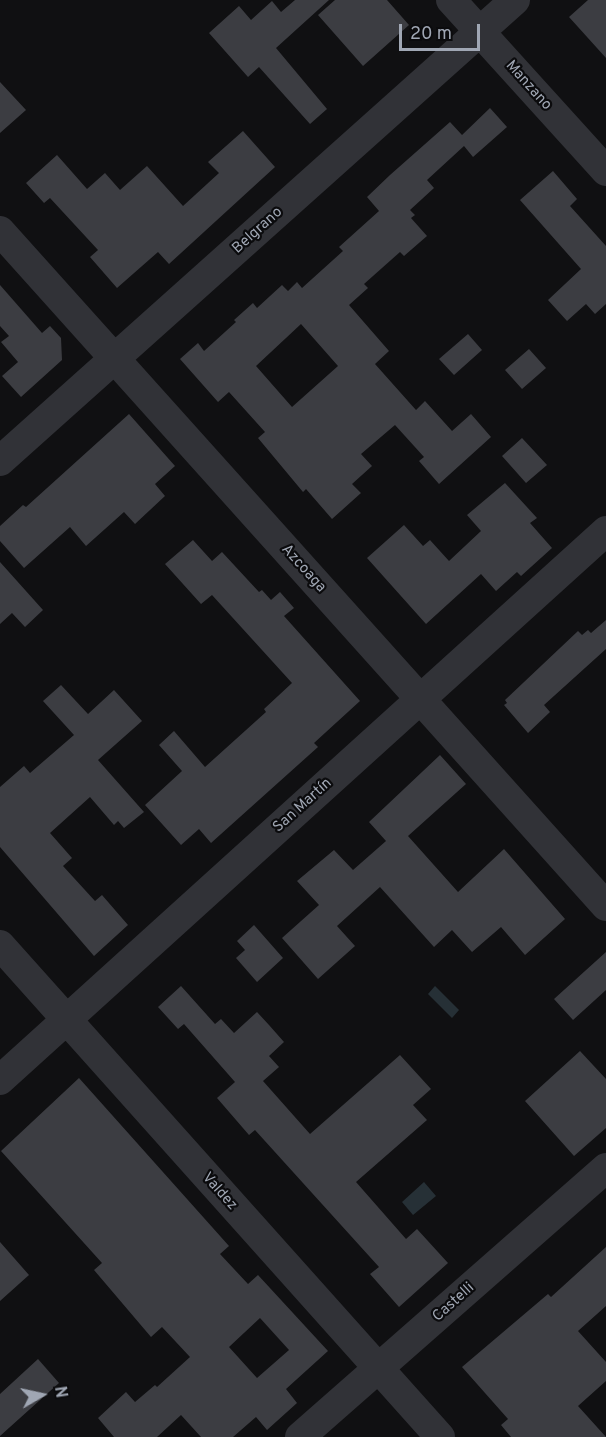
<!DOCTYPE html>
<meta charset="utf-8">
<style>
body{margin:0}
#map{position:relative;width:606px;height:1437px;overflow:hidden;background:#101012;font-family:Overpass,sans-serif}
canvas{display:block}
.north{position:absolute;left:12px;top:1365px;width:60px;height:60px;-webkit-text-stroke:4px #0b0b0d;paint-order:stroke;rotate:81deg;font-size:16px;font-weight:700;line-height:24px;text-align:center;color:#a0a7b4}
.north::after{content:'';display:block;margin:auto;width:21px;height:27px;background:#a0a7b4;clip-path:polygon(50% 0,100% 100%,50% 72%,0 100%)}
.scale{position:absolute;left:399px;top:24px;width:81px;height:27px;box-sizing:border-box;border:3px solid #a0a7b4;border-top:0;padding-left:8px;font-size:18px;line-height:21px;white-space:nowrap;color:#a0a7b4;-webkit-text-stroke:4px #0b0b0d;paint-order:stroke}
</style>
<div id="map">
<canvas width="606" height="1437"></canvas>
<div class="north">N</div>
<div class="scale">20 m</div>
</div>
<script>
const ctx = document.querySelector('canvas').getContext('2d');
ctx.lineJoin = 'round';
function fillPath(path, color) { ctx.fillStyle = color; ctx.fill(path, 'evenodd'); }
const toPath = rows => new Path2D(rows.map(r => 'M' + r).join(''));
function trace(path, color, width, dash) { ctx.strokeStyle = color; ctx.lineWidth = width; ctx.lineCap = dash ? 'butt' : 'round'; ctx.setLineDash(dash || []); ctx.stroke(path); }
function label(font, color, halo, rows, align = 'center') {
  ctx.font = font + ' Overpass,sans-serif'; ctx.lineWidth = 4.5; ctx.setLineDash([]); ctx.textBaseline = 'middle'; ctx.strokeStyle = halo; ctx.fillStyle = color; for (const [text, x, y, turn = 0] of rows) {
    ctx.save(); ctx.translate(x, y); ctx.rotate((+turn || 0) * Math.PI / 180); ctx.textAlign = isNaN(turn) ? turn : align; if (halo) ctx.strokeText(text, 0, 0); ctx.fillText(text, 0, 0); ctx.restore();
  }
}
fillPath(toPath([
 [435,986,459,1010,452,1018,428,994],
 [424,1182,436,1196,413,1215,402,1202]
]), '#263036');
fillPath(toPath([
 [295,0,329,0,276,48,327,109,310,124,259,67,248,77,209,33,239,6,251,20,272,1,281,12],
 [335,0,387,0,409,25,363,66,318,15],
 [588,0,606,0,606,58,569,17],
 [0,82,26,110,0,133],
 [490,108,507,127,473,157,464,146,427,180,434,188,410,210,415,215,411,218,427,236,404,256,400,252,364,284,368,288,349,305,389,351,375,364,416,410,425,401,452,431,471,414,491,437,439,484,419,461,424,457,395,425,361,454,372,466,352,484,361,493,332,519,306,489,303,492,258,438,265,432,229,392,218,402,180,359,198,343,204,351,236,322,234,320,253,303,257,308,282,285,288,291,297,282,302,288,343,251,339,247,379,211,367,197,390,175,450,122,462,135],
 [301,324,338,366,292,407,256,366],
 [243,131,275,167,169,264,158,252,117,288,90,257,98,250,50,198,44,203,26,183,57,155,87,189,105,173,120,190,147,166,183,206,219,173,208,162],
 [553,171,577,199,570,206,606,246,606,304,595,314,586,304,567,321,548,300,581,269,520,200],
 [0,285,42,333,50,326,61,338,62,360,21,397,2,376,18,362,1,342,9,336,0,326],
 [468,334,482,350,454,375,439,359],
 [529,349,546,368,522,389,505,370],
 [129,414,175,466,155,484,165,496,135,524,124,512,86,546,70,527,24,568,0,541,0,526,23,505,26,507],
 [522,438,547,465,526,483,502,456],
 [505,483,537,518,530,523,552,548,521,576,517,572,496,591,481,574,426,624,367,558,404,525,423,546,430,540,449,561,481,531,467,515],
 [193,540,212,561,222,552,259,592,262,590,271,600,280,592,294,608,284,616,360,701,314,743,318,747,211,843,199,829,181,845,145,805,182,771,159,745,174,731,205,767,266,712,264,709,292,683,212,595,201,604,165,564],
 [0,562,43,610,25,627,12,613,0,624],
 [606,620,606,649,544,705,550,712,528,733,504,705,507,703,505,700,578,631,582,635,588,630,591,633],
 [61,685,88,714,114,690,142,721,98,760,144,812,124,828,118,821,114,825,90,797,50,833,72,858,63,866,95,901,102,895,128,925,94,956,0,847,0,787,24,766,30,773,74,735,43,701],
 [440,755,466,784,408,836,458,892,504,849,565,919,525,955,501,927,472,952,452,930,434,947,380,887,337,926,355,946,318,979,282,938,319,905,297,881,334,850,353,870,386,841,369,822],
 [254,925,283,958,257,982,236,958,245,950,237,941],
 [606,952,606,990,573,1020,554,999],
 [181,986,215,1024,221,1019,234,1033,257,1012,269,1025,284,1042,269,1056,279,1067,263,1081,310,1134,400,1055,431,1089,413,1105,427,1120,356,1182,406,1239,417,1229,448,1263,399,1307,370,1274,379,1267,255,1130,249,1135,217,1098,235,1082,184,1024,178,1029,158,1007],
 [580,1051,606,1079,606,1128,574,1156,525,1101],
 [79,1078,229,1246,220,1254,248,1284,258,1275,328,1351,286,1389,297,1403,267,1430,256,1417,233,1437,201,1437,181,1415,157,1437,114,1437,98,1418,126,1392,135,1402,155,1385,157,1387,190,1357,162,1327,151,1337,94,1270,102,1263,1,1151],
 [260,1318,289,1350,257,1378,229,1347],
 [0,1242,29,1275,0,1301],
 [606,1247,606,1306,578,1331,606,1362,606,1381,578,1406,606,1437,511,1437,501,1425,508,1419,462,1367,548,1294,551,1297],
 [38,1359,59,1383,0,1436,0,1394]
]), '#3c3d42');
trace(toPath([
 [451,0,606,171],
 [0,231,606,906],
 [0,461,515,0],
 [0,945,440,1437],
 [0,1080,606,531],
 [300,1437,606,1168]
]), '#313237', 30);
label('15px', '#a0a7b4', '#0b0b0d', [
 ["Manzano",528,86,48],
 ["Belgrano",258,231,-42],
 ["Azcoaga",303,569,48],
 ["San Martín",303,806,-42],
 ["Valdez",219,1192,48],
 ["Castelli",454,1303,-42]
]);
</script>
